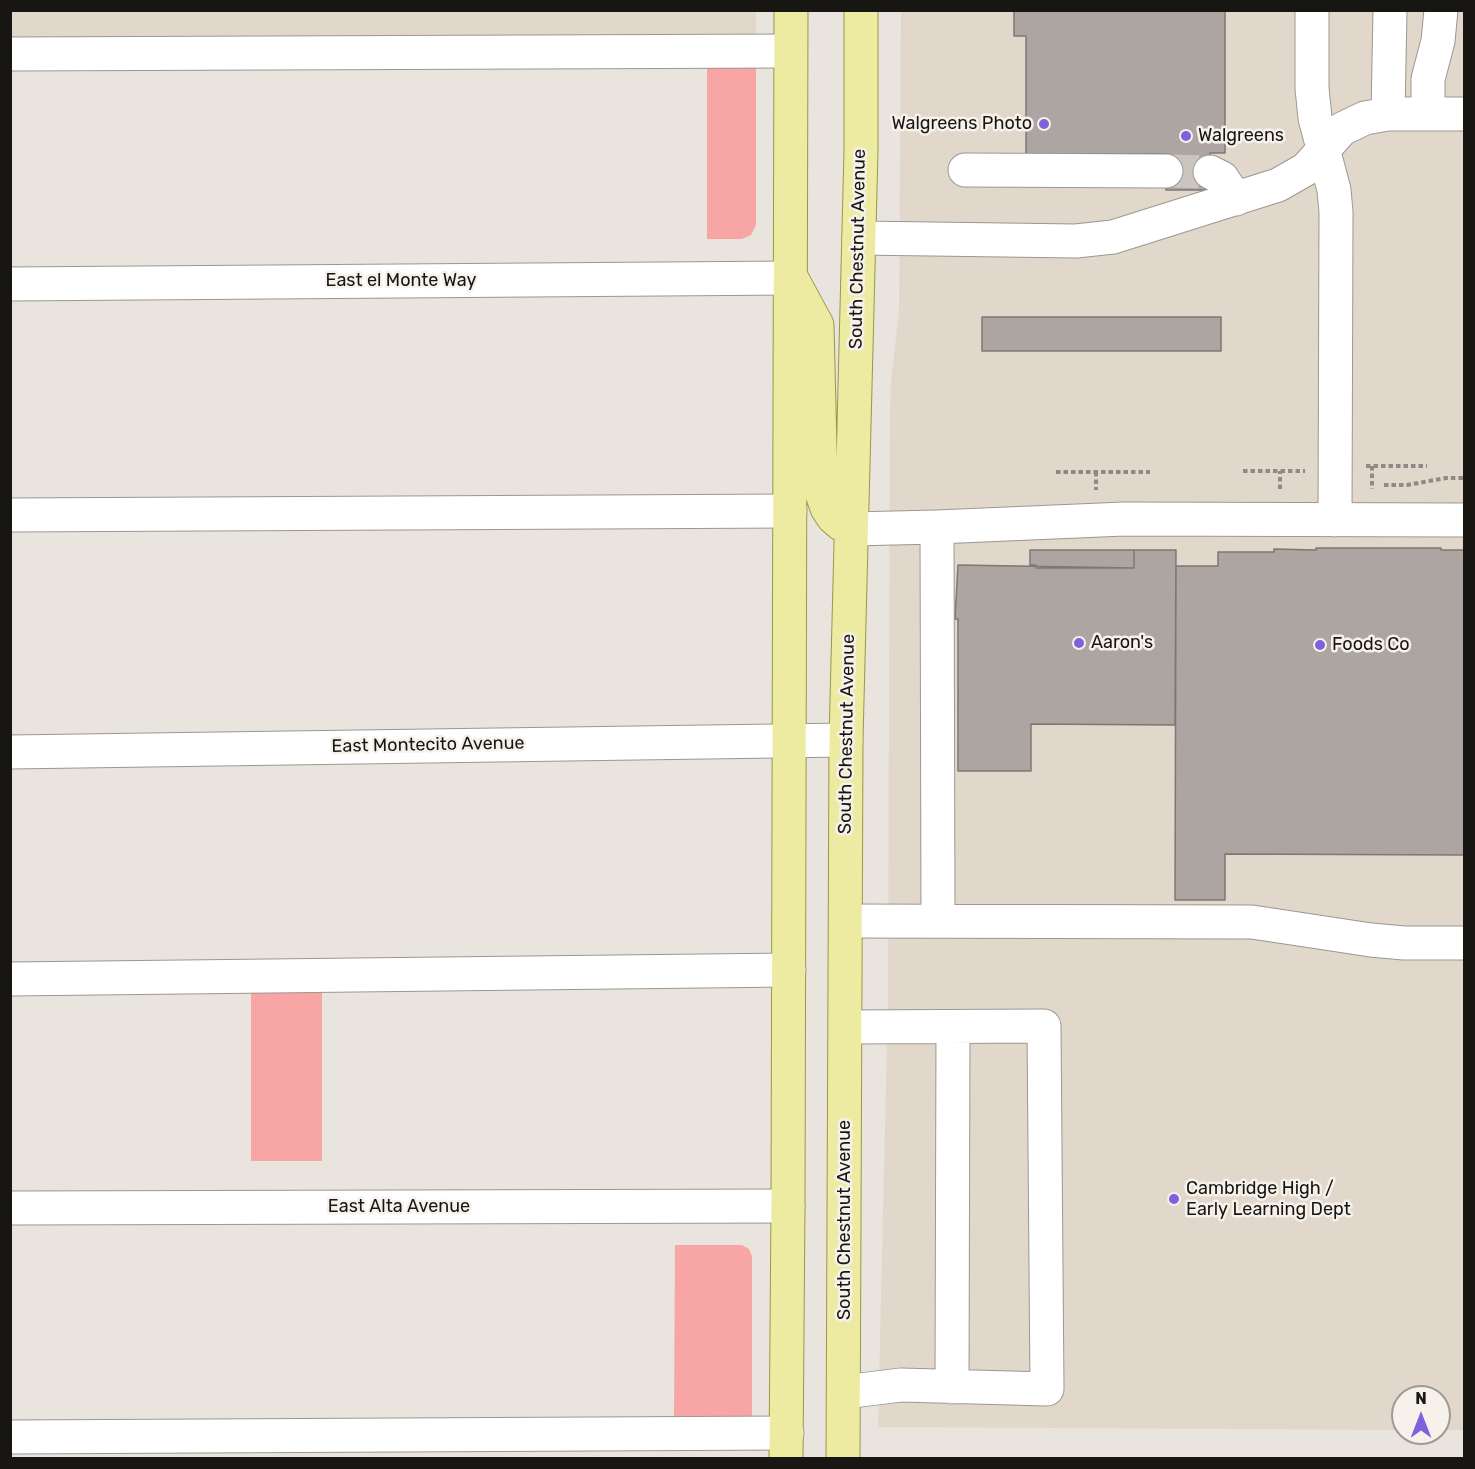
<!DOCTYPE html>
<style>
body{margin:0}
#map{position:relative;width:1475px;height:1469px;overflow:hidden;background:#e9e4dd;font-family:Rubik,sans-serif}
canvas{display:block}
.frame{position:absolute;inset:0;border:12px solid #171613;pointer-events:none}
.north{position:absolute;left:1391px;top:1385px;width:60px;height:60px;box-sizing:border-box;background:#f6f2eb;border:2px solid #9d9a95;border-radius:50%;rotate:0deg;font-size:16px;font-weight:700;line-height:24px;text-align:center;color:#171613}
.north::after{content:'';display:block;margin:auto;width:21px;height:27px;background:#7e62dc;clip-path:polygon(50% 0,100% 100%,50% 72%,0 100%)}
</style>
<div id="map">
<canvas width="1475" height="1469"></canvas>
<div class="frame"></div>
<div class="north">N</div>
</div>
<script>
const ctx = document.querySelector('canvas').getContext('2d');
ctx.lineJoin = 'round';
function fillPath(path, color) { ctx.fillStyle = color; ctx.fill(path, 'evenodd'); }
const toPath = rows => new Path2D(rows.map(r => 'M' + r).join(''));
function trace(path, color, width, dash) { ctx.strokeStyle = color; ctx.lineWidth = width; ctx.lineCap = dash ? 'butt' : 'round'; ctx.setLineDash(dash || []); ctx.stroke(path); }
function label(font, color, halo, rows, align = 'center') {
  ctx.font = font + ' Rubik,sans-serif'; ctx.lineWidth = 5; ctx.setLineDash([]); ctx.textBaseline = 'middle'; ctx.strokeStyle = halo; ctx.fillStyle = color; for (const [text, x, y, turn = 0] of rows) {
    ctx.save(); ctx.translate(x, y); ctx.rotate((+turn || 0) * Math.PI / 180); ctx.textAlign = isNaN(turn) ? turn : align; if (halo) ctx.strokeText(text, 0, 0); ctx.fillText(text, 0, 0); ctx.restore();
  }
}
fillPath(toPath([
 [756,10,756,39,11,42,10,11],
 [901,11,1464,11,1464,1430,1439,1430,1439,1397,1403,1397,1403,1430,878,1427,888,998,890,412,891,381,899,312]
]), '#e1d8cb');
fillPath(toPath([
 [707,62,756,62,756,225,751,235,742,239,707,239],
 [251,985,322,985,322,1161,251,1161],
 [675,1245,742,1245,749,1249,752,1256,752,1421,674,1421]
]), '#f8a5a5');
const building = toPath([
 [1014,10,1225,10,1225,153,1210,153,1210,190,1166,190,1166,154,1026,154,1026,36,1014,36,1014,10],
 [982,317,1221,317,1221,351,982,351,982,317],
 [1316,548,1441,548,1441,550,1464,550,1464,855,1225,854,1225,900,1175,900,1176,566,1218,566,1218,552,1274,552,1274,549,1316,550,1316,548],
 [1030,550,1134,550,1134,568,1036,568,1036,565,1030,565,1030,550],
 [1134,550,1176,550,1175,725,1031,724,1031,771,958,771,958,619,955,619,958,565,1134,568,1134,550]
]);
fillPath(building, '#ada5a1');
trace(building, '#7e7773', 1.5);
trace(toPath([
 [1166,171,1210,172]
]), '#cac5bf', 33, [33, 16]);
const minor = toPath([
 [1312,10,1312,88,1315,118,1334,190,1336,212,1335,520],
 [10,54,790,51],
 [1388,114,1390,10],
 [1428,114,1428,79,1438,41,1441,10],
 [965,170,1166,171],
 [1210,172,1222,178,1236,199],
 [859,238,1076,241,1113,237,1278,185,1306,169,1342,129,1365,118,1388,114,1464,114],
 [10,284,791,278],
 [10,515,790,511],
 [937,527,938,921],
 [851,529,937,527,1124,519,1464,520],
 [10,752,846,740],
 [846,921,1252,922,1371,940,1404,943,1464,943],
 [10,979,789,970],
 [10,1208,788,1206],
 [952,1387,953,1027],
 [844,1392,901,1385,1047,1389,1044,1026,846,1027],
 [10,1437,787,1433]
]);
const major = toPath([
 [792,279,817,325,821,491,827,508,833,517,841,524,851,529],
 [786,1458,788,1206,791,10],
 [843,1458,846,740,861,151,861,10]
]);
trace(minor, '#9c9791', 35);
trace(major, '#9a9747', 35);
trace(toPath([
 [1366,466,1427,466],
 [1372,466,1372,489],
 [1243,471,1305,471],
 [1056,472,1150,472],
 [1096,472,1096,490],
 [1384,485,1407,485,1446,478,1464,478],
 [1280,489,1280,471]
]), '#8e8a85', 4, [4.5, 3]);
trace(minor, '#fff', 33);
trace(major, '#eceba1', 33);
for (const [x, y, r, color] of [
 [1044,124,6,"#7e62dc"],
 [1186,136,6,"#7e62dc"],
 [1079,643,6,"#7e62dc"],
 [1320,645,6,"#7e62dc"],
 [1174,1199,6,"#7e62dc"]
]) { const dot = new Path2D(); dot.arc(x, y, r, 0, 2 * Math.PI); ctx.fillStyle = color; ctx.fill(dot); trace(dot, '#f6f2eb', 2); }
label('18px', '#171613', '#f6f2eb', [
 ["Walgreens Photo",1032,124,"right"],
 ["Walgreens",1198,136],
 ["Aaron's",1091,643],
 ["Foods Co",1332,645],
 ["Cambridge High /",1186,1189],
 ["Early Learning Dept",1186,1210]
], 'left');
label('18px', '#171613', '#f6f2eb', [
 ["South Chestnut Avenue",858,249,-89],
 ["East el Monte Way",401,281],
 ["South Chestnut Avenue",847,734,-89],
 ["East Montecito Avenue",428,745,-1],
 ["East Alta Avenue",399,1207],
 ["South Chestnut Avenue",845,1220,-90]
]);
</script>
